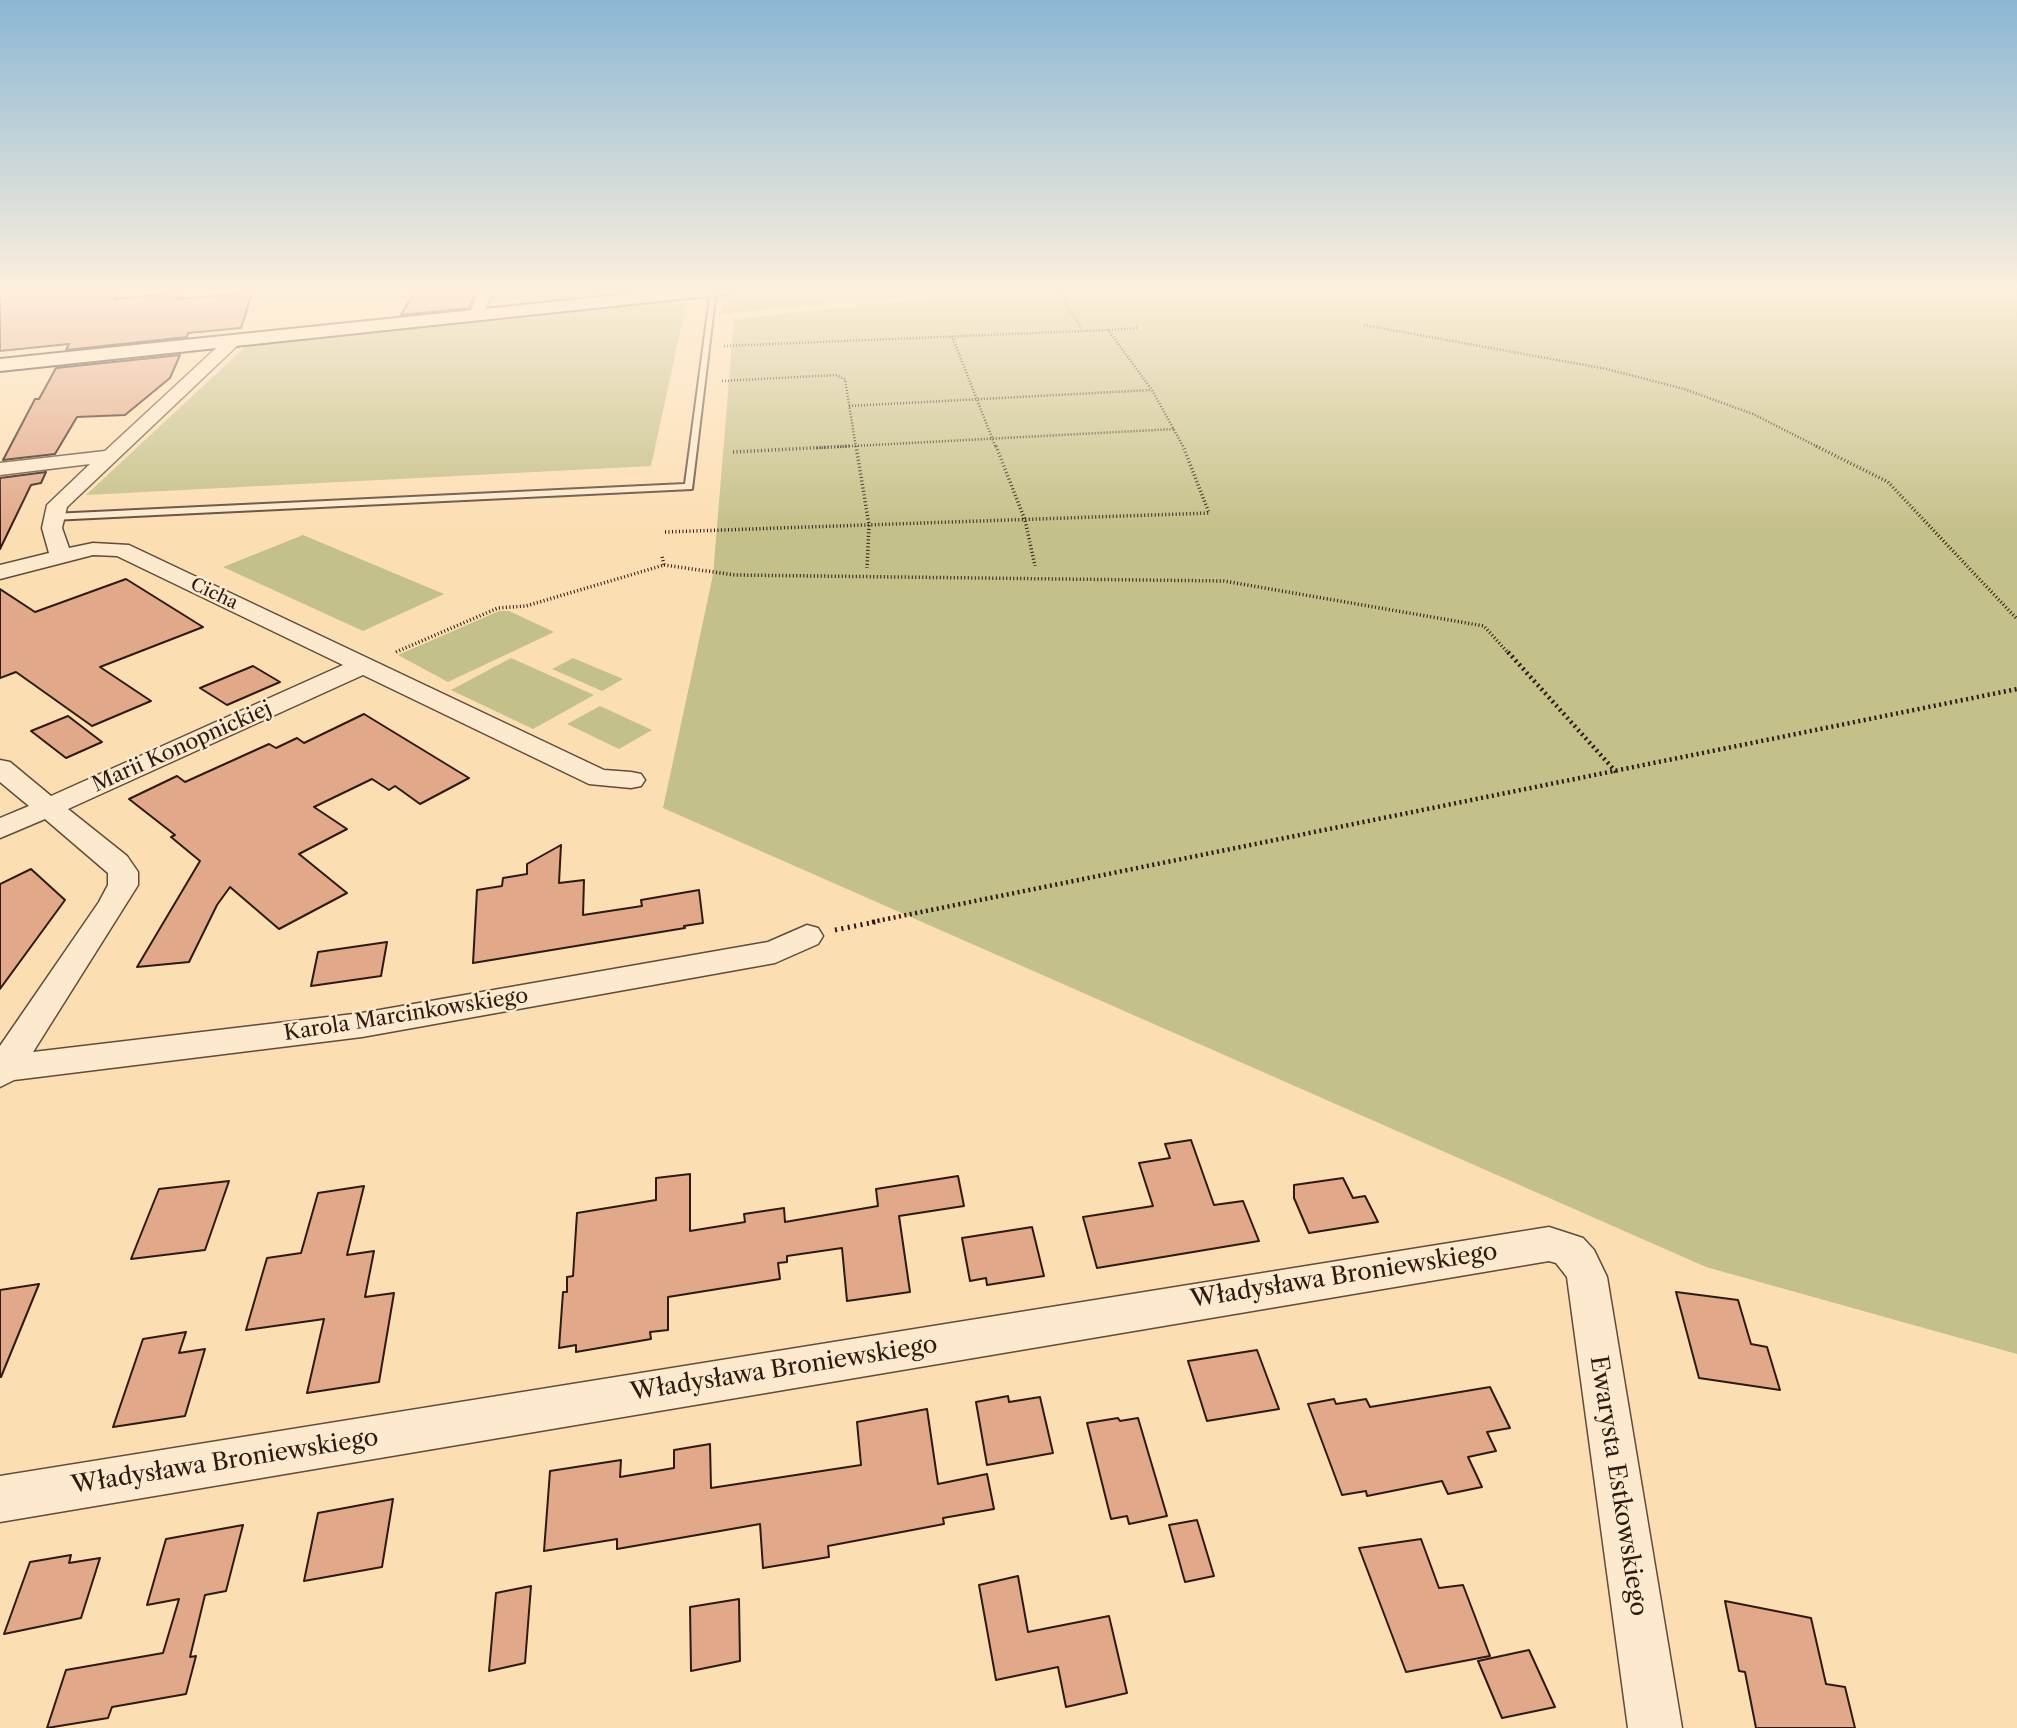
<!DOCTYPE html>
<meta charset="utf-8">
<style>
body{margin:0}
canvas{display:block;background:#fcdeb3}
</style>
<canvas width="2017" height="1728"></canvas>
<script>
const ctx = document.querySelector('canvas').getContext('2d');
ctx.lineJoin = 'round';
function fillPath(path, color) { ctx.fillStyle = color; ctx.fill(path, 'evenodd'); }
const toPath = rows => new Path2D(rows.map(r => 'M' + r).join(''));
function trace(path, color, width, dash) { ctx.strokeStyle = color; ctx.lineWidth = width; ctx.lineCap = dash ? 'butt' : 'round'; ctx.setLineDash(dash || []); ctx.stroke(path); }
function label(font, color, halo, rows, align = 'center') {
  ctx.font = font + ' "Libre Caslon Text",serif'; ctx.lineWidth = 5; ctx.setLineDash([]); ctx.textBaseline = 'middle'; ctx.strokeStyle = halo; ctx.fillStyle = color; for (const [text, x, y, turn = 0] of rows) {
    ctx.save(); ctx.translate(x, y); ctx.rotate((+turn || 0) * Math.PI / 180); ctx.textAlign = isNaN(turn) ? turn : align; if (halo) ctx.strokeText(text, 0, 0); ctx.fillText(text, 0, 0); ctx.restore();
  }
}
fillPath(toPath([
 [497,289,626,289,492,302],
 [783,289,968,289,722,314,723,294],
 [976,289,2017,289,2017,1354,1706,1267,663,808,713,575,734,319,982,293],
 [687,300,651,466,86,495,245,347],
 [303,535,444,594,363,631,223,567],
 [499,611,509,611,554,632,448,682,398,655],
 [511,658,594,695,533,729,451,690],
 [573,658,623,679,602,691,552,669],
 [600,706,652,730,619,749,567,724]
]), '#c4c089');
const building = toPath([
 [0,289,120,289,114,299,179,293,177,299,252,293,241,328,188,333,187,337,66,350,69,344,0,351,0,289],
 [416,289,477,289,469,308,401,315,416,289],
 [180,355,170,378,125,415,77,417,55,454,3,460,35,399,39,399,56,368,180,355],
 [46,472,41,483,31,485,0,549,0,478,46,472],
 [126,579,203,627,100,667,151,701,92,726,16,672,0,678,0,589,35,612,126,579],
 [253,666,280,682,227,705,200,688,253,666],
 [364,714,469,778,420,804,395,786,389,790,372,779,314,807,347,829,299,854,347,893,279,929,230,887,217,905,189,962,137,967,200,861,171,837,175,835,129,799,177,776,185,782,269,744,276,748,297,738,304,743,364,714],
 [68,716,102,742,66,758,31,731,68,716],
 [561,845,559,883,584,880,583,915,642,906,641,900,699,890,703,923,684,926,685,928,473,963,477,890,502,886,503,878,527,874,527,864,561,845],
 [31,869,65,900,0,989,0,884,31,869],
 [387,942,381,976,311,986,318,952,387,942],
 [1191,1140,1214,1205,1243,1201,1259,1241,1097,1268,1083,1217,1153,1206,1139,1163,1170,1158,1165,1144,1191,1140],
 [690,1174,690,1231,745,1222,744,1214,784,1208,785,1222,878,1206,876,1189,958,1176,964,1206,899,1216,910,1292,847,1301,842,1248,787,1256,787,1262,778,1263,780,1279,668,1297,668,1330,650,1332,651,1339,576,1352,576,1345,559,1348,563,1292,567,1292,567,1277,573,1276,577,1213,656,1200,656,1178,690,1174],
 [1343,1178,1353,1198,1365,1196,1378,1222,1309,1233,1294,1198,1294,1185,1343,1178],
 [229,1181,205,1250,131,1259,159,1189,229,1181],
 [364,1186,347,1255,374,1251,365,1297,394,1293,379,1382,307,1393,324,1319,246,1330,267,1258,301,1253,318,1193,364,1186],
 [1032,1227,1044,1276,987,1285,986,1278,970,1281,962,1238,1032,1227],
 [39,1284,1,1377,0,1377,0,1290,39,1284],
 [1676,1292,1738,1300,1751,1344,1767,1347,1780,1390,1699,1378,1676,1292],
 [186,1332,179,1353,205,1349,185,1416,113,1427,143,1339,186,1332],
 [1257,1350,1279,1409,1207,1421,1188,1361,1257,1350],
 [1490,1387,1510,1428,1487,1432,1496,1451,1468,1457,1482,1487,1448,1494,1442,1481,1367,1496,1366,1491,1342,1495,1308,1404,1334,1399,1336,1404,1366,1399,1370,1407,1490,1387],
 [1008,1396,1009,1402,1040,1397,1053,1453,987,1465,976,1402,1008,1396],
 [927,1409,938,1484,987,1474,994,1509,943,1518,944,1524,828,1546,829,1557,763,1568,760,1524,617,1549,617,1539,544,1551,550,1471,621,1460,620,1477,674,1468,674,1450,710,1444,711,1488,861,1465,857,1422,927,1409],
 [1118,1418,1120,1421,1138,1418,1167,1516,1129,1524,1127,1516,1111,1519,1087,1423,1118,1418],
 [393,1499,382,1567,304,1581,318,1513,393,1499],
 [1197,1520,1214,1576,1185,1582,1169,1525,1197,1520],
 [243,1525,226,1591,205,1595,190,1657,196,1656,186,1694,112,1707,108,1718,47,1728,66,1670,163,1653,179,1599,147,1605,166,1539,243,1525],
 [1421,1539,1439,1588,1463,1585,1490,1656,1406,1672,1359,1548,1421,1539],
 [71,1555,69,1563,100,1558,81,1618,4,1634,30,1562,71,1555],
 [1018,1576,1028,1632,1109,1616,1127,1693,1066,1707,1058,1667,996,1680,979,1585,1018,1576],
 [531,1586,525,1663,489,1671,496,1593,531,1586],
 [739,1599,740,1661,691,1671,690,1607,739,1599],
 [1725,1601,1811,1618,1826,1684,1845,1687,1855,1728,1756,1728,1745,1672,1739,1671,1725,1601],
 [1529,1650,1555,1707,1502,1718,1478,1661,1529,1650]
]);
fillPath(building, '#e2a88a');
trace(building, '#2e1a12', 2);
const service = toPath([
 [711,289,716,290,692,489,52,520,47,517,52,514,685,484,711,289]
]);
const minor = toPath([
 [480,289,494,289,483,315,476,319,469,315,480,289],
 [233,336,241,341,239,344,67,507,62,528,69,548,93,543,129,545,604,770,631,772,641,774,645,780,641,786,631,788,589,784,363,675,68,809,127,856,138,872,138,885,33,1052,362,1013,768,942,807,925,818,928,823,936,818,944,775,963,362,1037,14,1080,0,1087,0,1046,99,902,108,885,108,873,45,819,0,838,0,818,29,806,0,782,0,760,10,762,51,796,343,665,117,556,93,555,0,579,0,565,49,553,42,528,47,505,90,464,0,475,0,463,105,451,227,338,233,336],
 [1549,1227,1583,1238,1594,1250,1607,1277,1682,1728,1628,1728,1567,1277,1556,1263,1549,1261,0,1522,0,1476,1549,1227]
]);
const secondary = toPath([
 [677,289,735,289,726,294,0,371,0,359,677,289]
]);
trace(service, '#624b3a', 4);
trace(minor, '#624b3a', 3);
trace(secondary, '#2e1a12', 4);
trace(toPath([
 [1060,295,1083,330],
 [1364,325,1607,369,1684,389,1753,414,1820,448],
 [1109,330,1137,328],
 [952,336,996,448],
 [724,346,1108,330,1152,390,1184,448],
 [722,381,836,375,845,379,856,448],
 [849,406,1151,390],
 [816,448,1174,429]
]), '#2e1a12', 2.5, [1, 2]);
trace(toPath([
 [856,446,869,525,867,568],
 [996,446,1025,520,1035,566],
 [1816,446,1888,482,2017,619],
 [733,452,850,446],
 [665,532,1209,513,1183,446],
 [664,565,735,575,1224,581,1484,626,1509,654],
 [396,652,498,608,526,606,664,565,662,556]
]), '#2e1a12', 3.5, [1, 2.5]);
trace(toPath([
 [1508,652,1617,773],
 [872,922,2017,689]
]), '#2e1a12', 4.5, [2, 3.5]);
trace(toPath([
 [835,930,880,921]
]), '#2e1a12', 5, [2, 4.5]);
fillPath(service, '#fdeace');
fillPath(minor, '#fdeace');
fillPath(secondary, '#fdeace');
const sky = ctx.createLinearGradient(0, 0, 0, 530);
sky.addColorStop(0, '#8bb7d4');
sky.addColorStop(0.55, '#fef0dd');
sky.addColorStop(1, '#fef0dd00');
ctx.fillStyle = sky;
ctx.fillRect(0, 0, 2017, 530);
label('18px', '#2e1a12', '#fdeace', [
 ["Cicha",214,594,25]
]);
label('21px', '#2e1a12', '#fdeace', [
 ["Marii Konopnickiej",182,747,-24],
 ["Karola Marcinkowskiego",406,1015,-9]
]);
label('24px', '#2e1a12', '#fdeace', [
 ["Władysława Broniewskiego",1344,1276,-9],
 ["Władysława Broniewskiego",784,1369,-9],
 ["Władysława Broniewskiego",225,1462,-9],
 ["Ewarysta Estkowskiego",1618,1486,81]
]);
</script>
